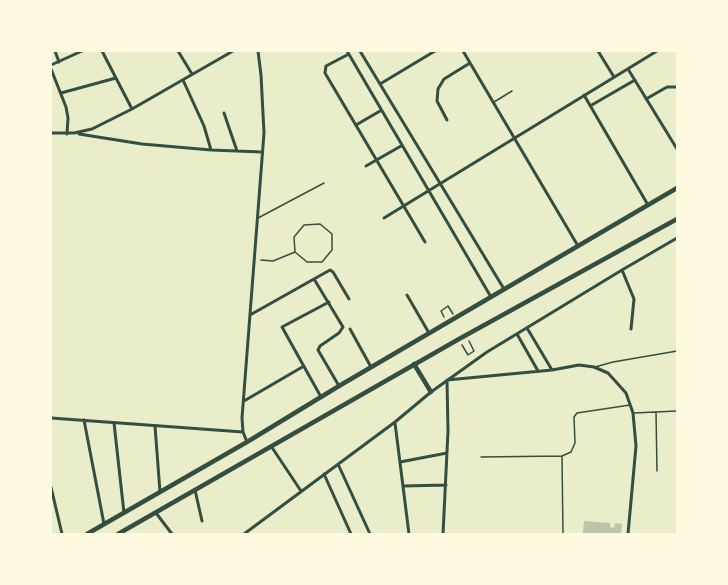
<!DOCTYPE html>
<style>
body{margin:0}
#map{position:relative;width:728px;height:585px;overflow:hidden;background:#e9edc9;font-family:"Open Sans",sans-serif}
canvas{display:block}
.frame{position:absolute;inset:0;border:52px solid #fefae0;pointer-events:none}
</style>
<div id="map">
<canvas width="728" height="585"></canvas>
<div class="frame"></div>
</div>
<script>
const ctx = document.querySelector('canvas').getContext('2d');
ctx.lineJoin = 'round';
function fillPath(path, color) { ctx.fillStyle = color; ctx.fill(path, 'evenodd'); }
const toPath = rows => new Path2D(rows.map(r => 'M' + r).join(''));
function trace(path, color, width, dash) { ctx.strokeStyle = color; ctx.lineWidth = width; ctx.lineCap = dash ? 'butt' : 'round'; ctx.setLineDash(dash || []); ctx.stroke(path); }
fillPath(toPath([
 [584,521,610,523,610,527,614,528,615,523,622,524,621,534,583,533]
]), '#bcc5a7');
trace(toPath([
 [261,260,273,261,295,252,307,262,322,262,332,250,332,234,320,224,304,225,294,237,295,252],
 [444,317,441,311,448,306,453,314],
 [462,345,468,355,474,351,469,341]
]), '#344e41', 1.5);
trace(toPath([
 [494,102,512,91],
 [258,218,324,183],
 [595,367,613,362,677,351],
 [656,412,657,471],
 [634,413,677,411],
 [481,457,562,456,571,452,575,443,574,417,577,413,630,405],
 [562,457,563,534]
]), '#344e41', 1.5);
trace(toPath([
 [55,51,59,62],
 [102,51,132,109],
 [178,51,192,74],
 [347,51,491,297],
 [360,51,504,289],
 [463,51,578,246],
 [598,51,614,77],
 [347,55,326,66,325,73,425,242],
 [51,65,82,51],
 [51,69,66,107,68,118,67,134],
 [628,69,677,149],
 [183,80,204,126,211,150],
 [380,84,435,51],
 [61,93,116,78],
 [584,95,648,205],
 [646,99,667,87,677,87],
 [590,106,635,80],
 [224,113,237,151],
 [447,120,437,101,438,89,444,79,470,63],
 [356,125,380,111],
 [51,133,74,133,92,129,132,109,233,51],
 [79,134,142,144,211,150,262,152],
 [366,166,401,146],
 [384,218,657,51],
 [622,270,634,299,631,329],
 [314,279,343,327,339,333,320,346,318,350,339,386],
 [407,295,429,333],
 [250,315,330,270,333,272,349,299],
 [527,328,552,370],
 [350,329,371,367],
 [517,334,538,371],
 [321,397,282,327,329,302],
 [244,401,304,366],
 [51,418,243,432],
 [84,420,104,524],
 [114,423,124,513],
 [395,423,409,534],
 [155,426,160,492],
 [247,442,243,432,242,418,264,133,261,75,258,51],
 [271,446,301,491],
 [400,462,447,453],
 [338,464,370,534],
 [324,474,351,534],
 [403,486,446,485],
 [51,487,62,534],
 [195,490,202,521],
 [156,513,172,534],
 [244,534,395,422,431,392,487,352,622,270,677,238],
 [443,534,448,431,447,380,552,370,579,365,594,367,608,373,626,393,633,413,636,446,628,534]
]), '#344e41', 3);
trace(toPath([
 [414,364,431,392],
 [87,534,247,442,339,386,677,188],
 [118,534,459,339,677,219]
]), '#344e41', 4.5);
</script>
